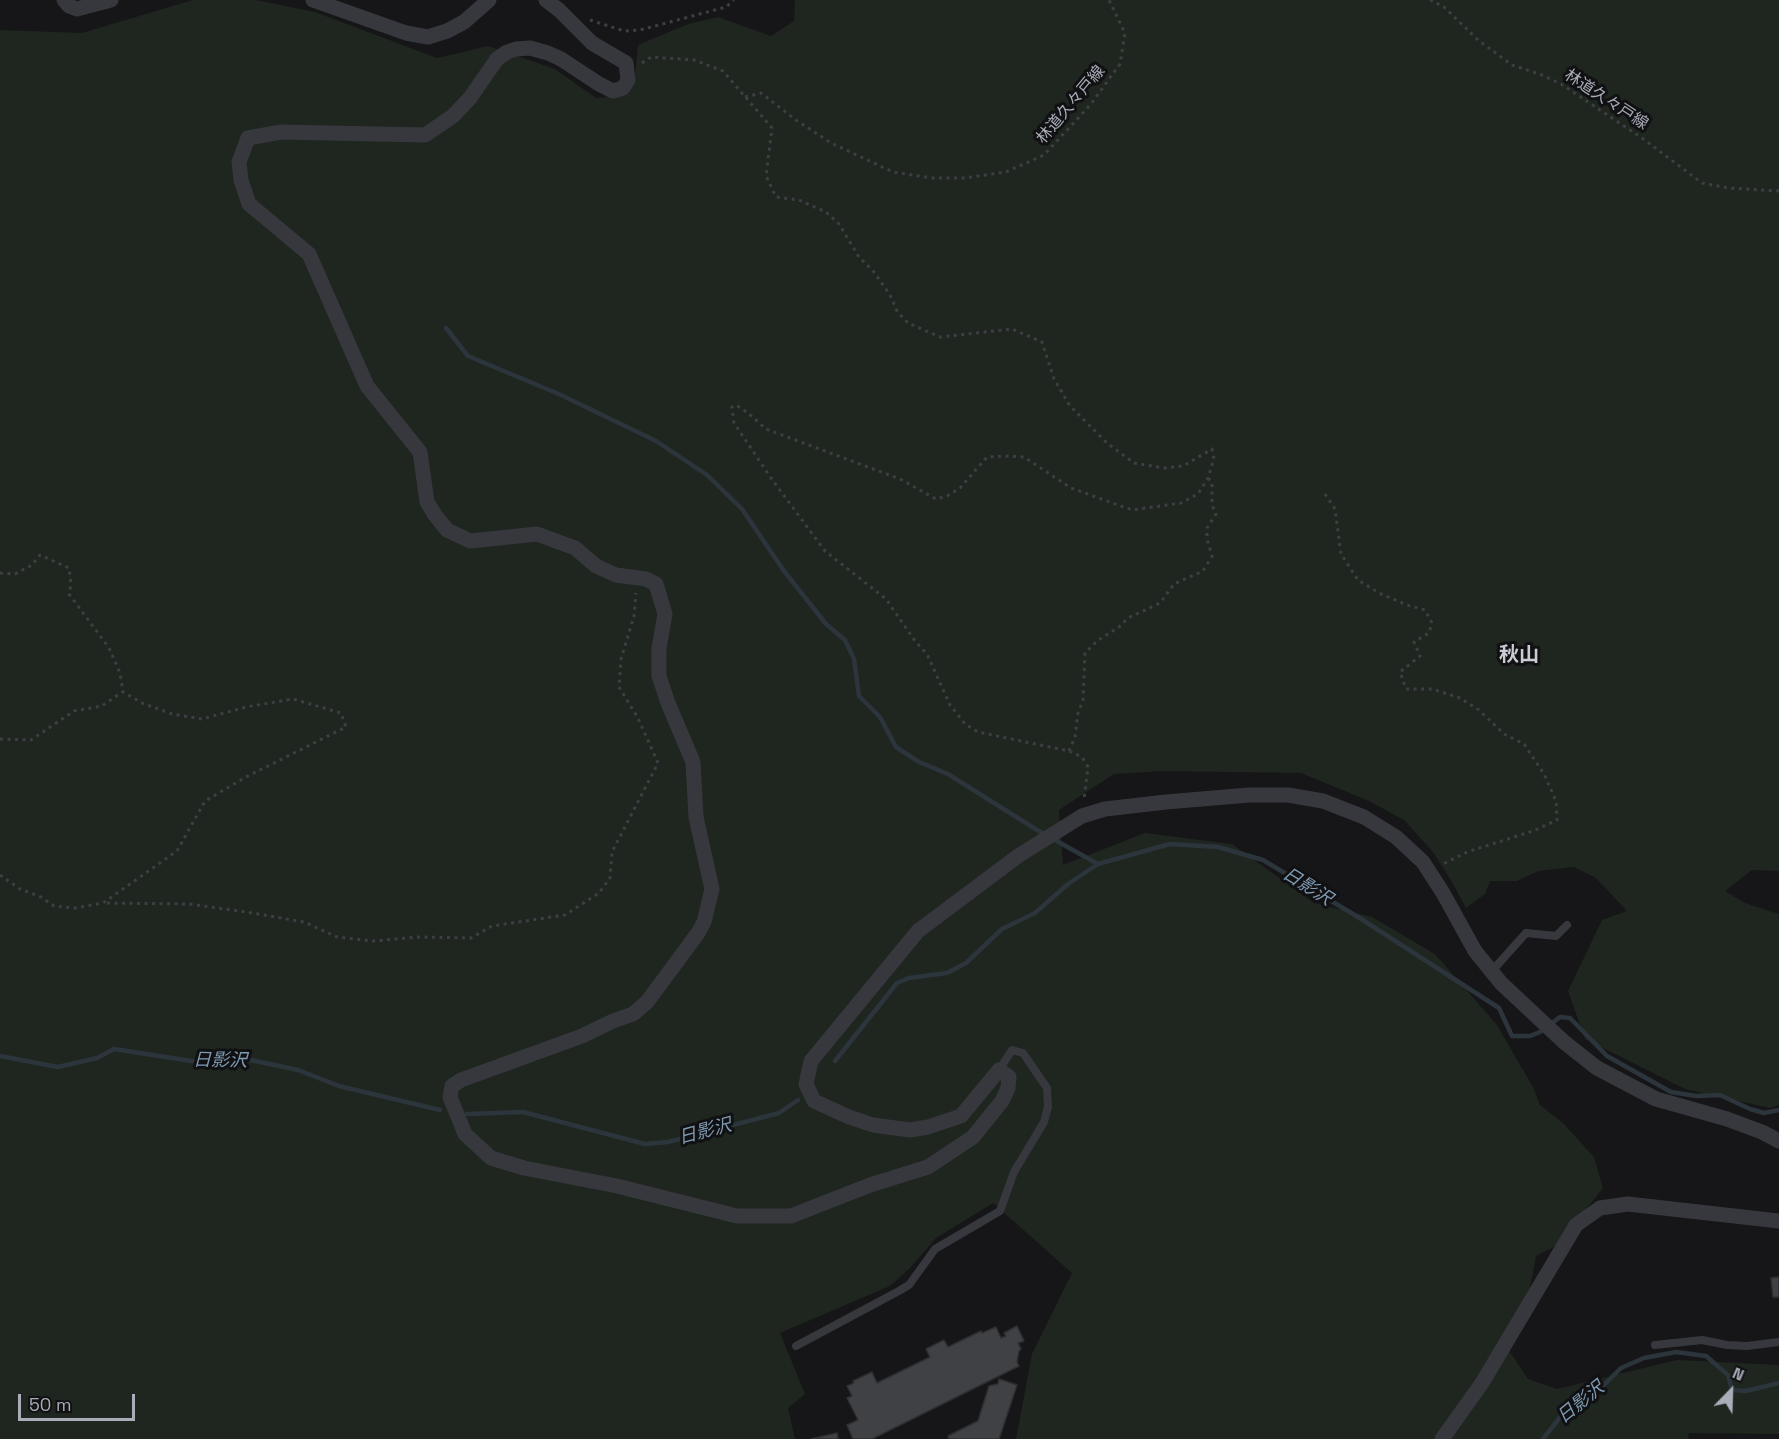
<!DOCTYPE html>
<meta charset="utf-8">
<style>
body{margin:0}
#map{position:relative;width:1779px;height:1439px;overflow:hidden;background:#161618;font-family:"Space Grotesk",sans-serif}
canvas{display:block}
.north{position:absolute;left:1701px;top:1361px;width:60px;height:60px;-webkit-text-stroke:4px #111113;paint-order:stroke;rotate:23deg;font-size:16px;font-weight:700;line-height:24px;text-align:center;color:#a8adb8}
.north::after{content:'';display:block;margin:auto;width:21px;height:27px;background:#a8adb8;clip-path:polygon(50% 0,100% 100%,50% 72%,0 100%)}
.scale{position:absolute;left:18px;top:1394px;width:117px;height:27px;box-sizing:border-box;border:3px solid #a8adb8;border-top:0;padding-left:8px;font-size:18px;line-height:21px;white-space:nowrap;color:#a8adb8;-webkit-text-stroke:4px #111113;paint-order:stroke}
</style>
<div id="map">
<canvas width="1779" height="1439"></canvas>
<div class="north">N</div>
<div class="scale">50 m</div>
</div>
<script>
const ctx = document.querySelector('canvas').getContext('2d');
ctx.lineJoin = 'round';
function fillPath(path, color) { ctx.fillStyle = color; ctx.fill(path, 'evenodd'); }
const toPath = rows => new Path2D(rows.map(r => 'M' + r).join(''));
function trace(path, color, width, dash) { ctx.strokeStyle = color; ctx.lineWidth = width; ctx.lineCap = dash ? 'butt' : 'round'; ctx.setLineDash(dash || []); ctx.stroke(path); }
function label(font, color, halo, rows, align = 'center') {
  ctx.font = font + ' "Space Grotesk","Noto Sans JP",sans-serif'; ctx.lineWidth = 6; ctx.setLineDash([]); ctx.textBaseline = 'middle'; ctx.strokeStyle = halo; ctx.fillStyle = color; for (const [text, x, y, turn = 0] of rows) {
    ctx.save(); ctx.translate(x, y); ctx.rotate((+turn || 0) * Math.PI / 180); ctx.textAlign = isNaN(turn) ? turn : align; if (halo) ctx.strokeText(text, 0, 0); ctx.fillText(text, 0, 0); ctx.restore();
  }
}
fillPath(toPath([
 [193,0,256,0,315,12,437,58,488,46,555,69,596,98,621,96,635,77,638,45,688,24,718,17,771,36,794,21,795,0,1779,0,1779,871,1752,870,1725,891,1745,903,1779,914,1779,1105,1770,1108,1685,1089,1585,1039,1568,991,1602,920,1627,911,1596,878,1574,867,1538,871,1517,881,1490,881,1485,894,1466,908,1452,882,1433,852,1404,820,1369,801,1301,773,1163,771,1114,774,1059,810,1063,865,1145,833,1232,844,1314,903,1372,917,1435,954,1497,1025,1534,1089,1540,1105,1564,1124,1594,1157,1603,1188,1559,1244,1536,1256,1529,1293,1504,1335,1510,1352,1528,1379,1557,1389,1677,1360,1779,1365,1779,1434,1689,1433,1688,1439,1016,1439,1032,1354,1072,1273,993,1203,936,1238,910,1268,890,1286,780,1333,805,1394,788,1408,795,1439,0,1439,0,30,82,33]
]), '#1e261f');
trace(toPath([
 [446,328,468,356,561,395,656,441,707,475,742,509,784,571,826,624,845,640,854,659,859,696,880,717,896,747,919,762,948,774,1037,830,1098,864],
 [0,1056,58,1067,97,1058,114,1049,198,1062,246,1059,298,1070,339,1086,440,1110],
 [835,1061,897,983,909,978,947,973,966,963,1002,929,1035,913,1068,884,1098,864,1170,844,1218,847,1263,860,1358,917,1499,1008,1512,1036,1530,1036,1540,1032,1560,1017,1570,1018,1607,1056,1671,1092,1696,1096,1720,1095,1750,1109,1764,1113,1779,1110],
 [467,1114,523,1112,645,1144,668,1142,779,1113,798,1100],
 [1543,1439,1561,1416,1587,1402,1621,1368,1644,1358,1676,1352,1706,1356,1728,1375,1732,1390,1746,1391,1779,1383]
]), '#2c353c', 4.5);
const building = toPath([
 [1779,1277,1779,1297,1773,1297,1771,1278,1779,1277],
 [1017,1326,1024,1341,1018,1343,1021,1349,1019,1351,1017,1362,1019,1366,872,1439,853,1439,847,1425,858,1420,847,1398,852,1396,847,1386,854,1383,853,1381,872,1372,877,1383,930,1357,926,1349,944,1340,948,1347,981,1331,982,1333,996,1327,1001,1338,1006,1336,1004,1333,1017,1326],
 [999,1379,1017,1385,999,1439,949,1439,948,1436,978,1421,989,1386,998,1384,999,1379],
 [837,1433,838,1439,811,1439,837,1433]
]);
fillPath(building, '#404145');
trace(building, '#303034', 1.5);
trace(toPath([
 [1430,0,1444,7,1478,40,1512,65,1542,75,1561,84,1642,138,1702,183,1728,188,1779,191],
 [590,20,624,31,640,30,726,7,734,0],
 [642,63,651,57,694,60,723,71,772,128,766,176,776,197,799,200,826,212,839,224,859,257,874,272,890,295,897,311,908,323,940,337,1012,329,1042,342,1054,379,1070,406,1107,443,1134,463,1164,468,1183,466,1212,449,1214,459,1208,478,1198,494,1181,503,1132,510,1071,488,1024,457,1005,456,987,457,960,488,947,496,936,499,900,479,766,429,748,413,736,405,732,407,734,423,771,478,825,551,886,599,915,641,927,654,950,705,965,724,978,732,1069,751,1082,757,1088,767,1084,799],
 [745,97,761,93,796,120,831,143,893,172,932,178,964,178,1006,172,1044,155,1091,104,1120,64,1125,33,1109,0],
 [1325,494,1335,509,1341,554,1358,580,1379,593,1407,605,1425,610,1432,623,1429,633,1414,642,1420,656,1400,672,1406,689,1432,689,1460,698,1479,710,1504,734,1524,744,1544,774,1556,801,1557,820,1533,831,1467,852,1441,865],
 [0,573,15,574,32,565,40,555,69,568,71,584,69,594,109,648,120,673,123,692,142,703,172,714,202,719,246,707,293,699,341,713,346,727,246,777,205,801,177,851,103,903,189,904,246,912,304,922,337,937,373,941,419,937,471,938,492,926,565,915,599,893,610,878,612,852,658,763,638,718,619,687,621,659,634,616,636,593],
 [0,739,31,740,74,711,102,706,122,692],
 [1069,751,1075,737,1078,713,1083,700,1085,653,1097,641,1119,627,1128,618,1160,603,1174,584,1203,571,1212,556,1207,539,1207,528,1216,514,1212,505,1212,483,1208,478],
 [0,875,20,889,41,897,54,906,75,908,103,903]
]), '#3d3f44', 3, [3, 4.5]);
trace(toPath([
 [1491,972,1526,933,1556,936,1567,925],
 [1655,1345,1702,1340,1727,1345,1747,1346,1779,1342],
 [796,1346,897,1292,909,1285,935,1249,1000,1211,1014,1172,1044,1122,1048,1107,1047,1088,1023,1053,1012,1050,999,1070]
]), '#37383d', 8);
trace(toPath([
 [64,0,69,6,77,9,111,0],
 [313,0,406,33,428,37,447,31,464,22,489,0],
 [546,0,559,10,592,43,626,63,628,80,623,88,613,91,599,84,561,59,548,53,530,48,516,49,507,52,497,59,470,98,453,116,425,135,281,132,248,138,239,162,241,180,249,204,309,254,367,386,420,452,427,502,435,515,447,530,470,541,537,534,575,548,596,566,616,575,646,579,656,584,665,614,659,648,659,676,668,703,693,762,696,817,712,889,704,922,698,933,647,1002,633,1014,613,1021,582,1036,461,1080,452,1086,450,1097,465,1134,491,1158,524,1168,617,1186,737,1216,791,1216,870,1185,928,1167,973,1137,1002,1101,1008,1088,1009,1077,999,1070,961,1116,928,1127,910,1130,873,1125,849,1117,814,1101,806,1084,811,1061,918,931,1018,856,1082,816,1105,809,1166,802,1249,795,1288,795,1323,801,1364,817,1396,837,1423,862,1443,893,1475,951,1501,983,1564,1042,1597,1068,1656,1099,1727,1119,1762,1132,1779,1141],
 [1442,1439,1482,1383,1576,1225,1600,1208,1628,1204,1779,1221]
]), '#37383d', 15);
label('16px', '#a8adb8', '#111113', [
 ["林道久々戸線",1606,100,33],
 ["林道久々戸線",1071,105,-50]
]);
label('italic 18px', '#7f9bb3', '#111113', [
 ["日影沢",1307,887,32],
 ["日影沢",220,1061,1],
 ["日影沢",705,1132,-15],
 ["日影沢",1581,1403,-39]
]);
label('bold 20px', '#c9ccd4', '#111113', [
 ["秋山",1519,656]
]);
</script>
